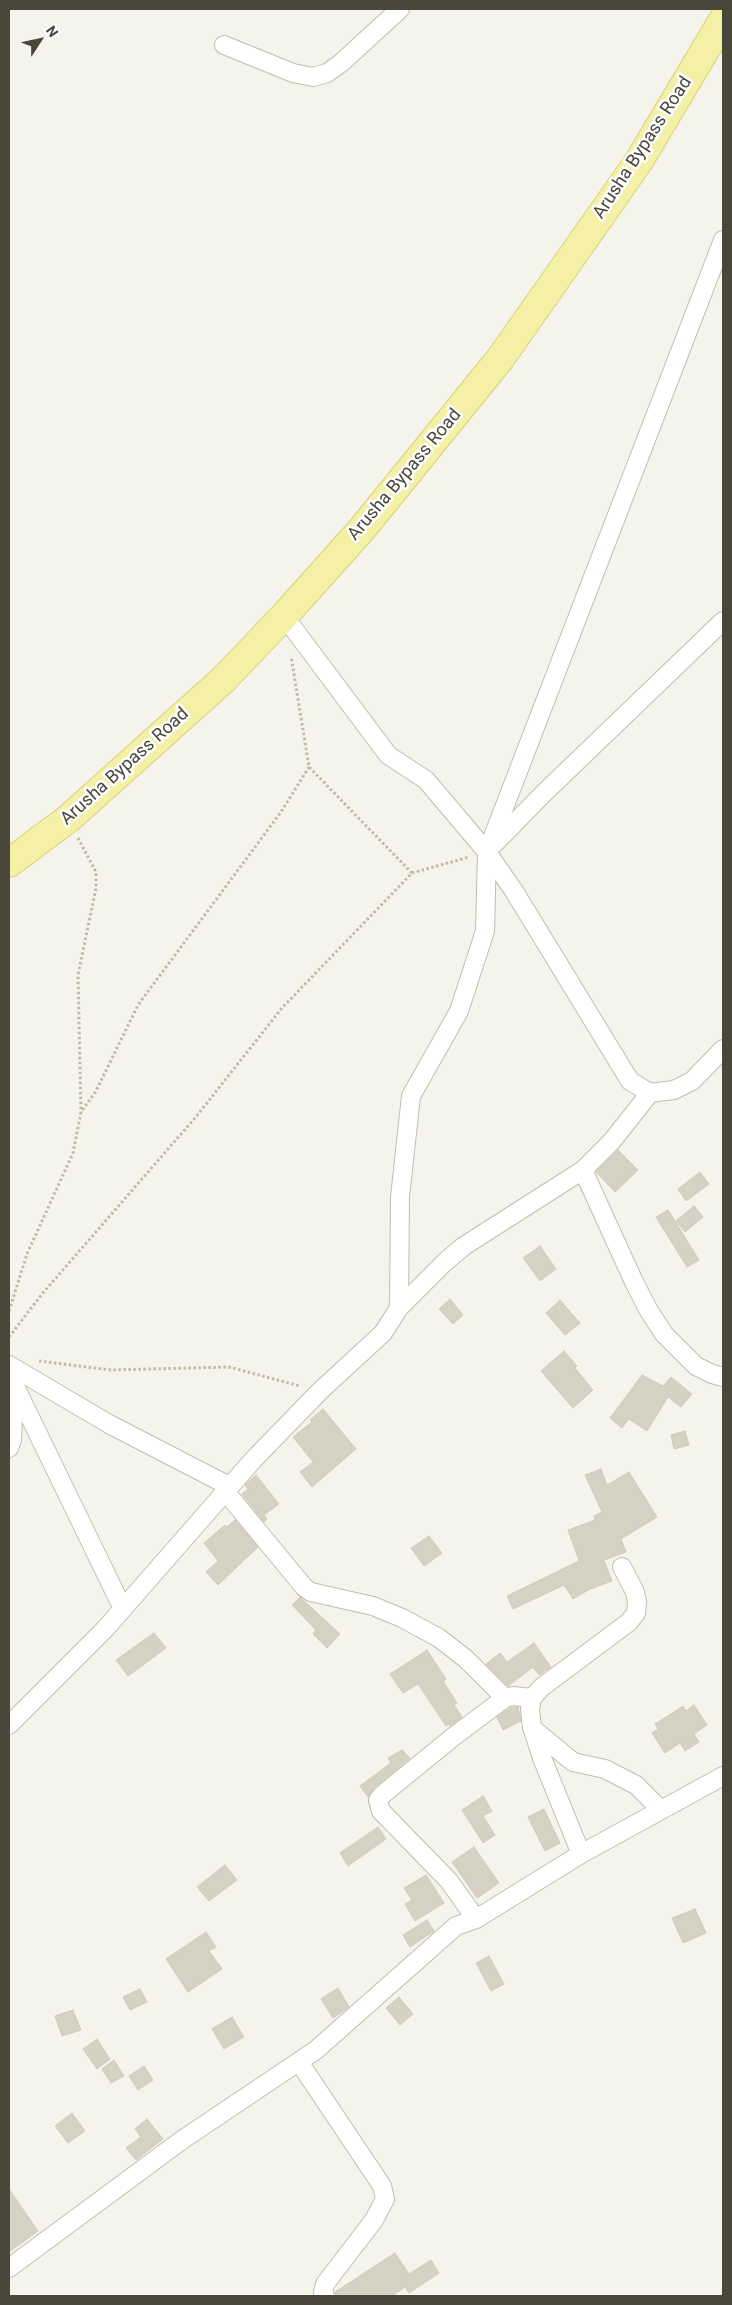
<!DOCTYPE html>
<style>
body{margin:0}
#map{position:relative;width:732px;height:2305px;overflow:hidden;background:#f5f4ec;font-family:Roboto,sans-serif}
canvas{display:block}
.frame{position:absolute;inset:0;border:10px solid #49463a;pointer-events:none}
.north{position:absolute;left:15px;top:15px;width:50px;height:50px;-webkit-text-stroke:4px #fff;paint-order:stroke;rotate:55deg;font-size:14px;font-weight:700;line-height:20px;text-align:center;color:#49463a}
.north::after{content:'';display:block;margin:auto;width:18px;height:22px;background:#49463a;clip-path:polygon(50% 0,100% 100%,50% 72%,0 100%)}
</style>
<div id="map">
<canvas width="732" height="2305"></canvas>
<div class="frame"></div>
<div class="north">N</div>
</div>
<script>
const ctx = document.querySelector('canvas').getContext('2d');
ctx.lineJoin = 'round';
function fillPath(path, color) { ctx.fillStyle = color; ctx.fill(path, 'evenodd'); }
const toPath = rows => new Path2D(rows.map(r => 'M' + r).join(''));
function trace(path, color, width, dash) { ctx.strokeStyle = color; ctx.lineWidth = width; ctx.lineCap = dash ? 'butt' : 'round'; ctx.setLineDash(dash || []); ctx.stroke(path); }
function label(font, color, halo, rows, align = 'center') {
  ctx.font = font + ' Roboto,sans-serif'; ctx.lineWidth = 5; ctx.setLineDash([]); ctx.textBaseline = 'middle'; ctx.strokeStyle = halo; ctx.fillStyle = color; for (const [text, x, y, turn = 0] of rows) {
    ctx.save(); ctx.translate(x, y); ctx.rotate((+turn || 0) * Math.PI / 180); ctx.textAlign = isNaN(turn) ? turn : align; if (halo) ctx.strokeText(text, 0, 0); ctx.fillText(text, 0, 0); ctx.restore();
  }
}
const building = toPath([
 [618,1150,638,1170,615,1192,596,1172,618,1150],
 [700,1172,709,1184,686,1201,678,1189,700,1172],
 [694,1206,703,1217,685,1232,676,1221,694,1206],
 [668,1210,699,1260,687,1267,656,1217,668,1210],
 [540,1246,556,1269,540,1281,523,1258,540,1246],
 [450,1299,463,1315,453,1324,439,1309,450,1299],
 [560,1300,580,1323,565,1335,546,1313,560,1300],
 [564,1351,577,1366,575,1368,593,1390,573,1408,541,1371,564,1351],
 [642,1375,663,1386,671,1377,692,1394,681,1407,668,1397,647,1431,629,1419,622,1428,610,1418,642,1375],
 [323,1409,356,1449,312,1487,300,1472,313,1462,293,1437,312,1422,310,1420,323,1409],
 [685,1431,689,1445,674,1449,671,1435,685,1431],
 [601,1469,607,1485,629,1472,657,1517,621,1539,626,1552,604,1560,612,1581,590,1589,573,1599,564,1585,513,1609,507,1596,579,1561,568,1530,595,1520,594,1516,602,1512,585,1475,601,1469],
 [256,1475,279,1504,264,1515,267,1519,264,1522,242,1494,248,1489,245,1485,256,1475],
 [235,1520,258,1547,218,1585,206,1572,218,1561,204,1543,225,1525,227,1527,235,1520],
 [429,1536,442,1553,424,1566,411,1548,429,1536],
 [300,1597,340,1634,327,1648,313,1634,316,1630,292,1605,300,1597],
 [154,1633,166,1648,128,1676,116,1660,154,1633],
 [534,1643,551,1667,539,1675,533,1667,508,1686,486,1664,500,1653,507,1662,534,1643],
 [427,1650,446,1679,443,1681,457,1703,454,1705,462,1717,450,1726,449,1724,446,1726,418,1684,403,1693,390,1674,427,1650],
 [694,1705,707,1725,694,1734,699,1742,685,1751,680,1743,665,1753,652,1733,658,1729,655,1724,683,1706,686,1711,694,1705],
 [518,1707,521,1721,503,1730,497,1717,510,1708,518,1707],
 [402,1750,410,1758,375,1787,368,1797,360,1786,391,1763,388,1758,402,1750],
 [483,1796,492,1811,483,1816,495,1835,483,1843,462,1810,483,1796],
 [544,1809,560,1843,545,1851,528,1817,544,1809],
 [378,1827,386,1839,348,1866,340,1853,378,1827],
 [474,1847,499,1883,477,1898,452,1862,474,1847],
 [225,1865,237,1880,209,1901,197,1887,225,1865],
 [426,1875,444,1903,415,1921,405,1904,412,1900,404,1888,426,1875],
 [695,1909,706,1933,683,1943,672,1918,695,1909],
 [427,1920,434,1931,410,1947,403,1935,427,1920],
 [206,1932,216,1947,209,1951,222,1969,188,1992,166,1959,206,1932],
 [489,1956,504,1984,491,1991,476,1963,489,1956],
 [338,1988,349,2007,333,2018,321,1999,338,1988],
 [140,1989,147,2002,130,2010,123,1997,140,1989],
 [399,1997,413,2014,400,2025,386,2008,399,1997],
 [73,2010,81,2030,62,2036,55,2016,73,2010],
 [232,2017,244,2037,224,2049,212,2029,232,2017],
 [97,2039,110,2059,97,2069,83,2049,97,2039],
 [114,2060,124,2076,111,2083,102,2069,114,2060],
 [144,2066,153,2080,138,2090,129,2076,144,2066],
 [72,2113,85,2131,68,2143,55,2126,72,2113],
 [147,2119,163,2139,136,2160,126,2148,141,2137,135,2129,147,2119],
 [9,2189,38,2231,9,2252,9,2189],
 [395,2253,409,2274,431,2260,439,2273,409,2293,405,2287,392,2296,335,2296,335,2292,395,2253]
]);
fillPath(building, '#d5d2c3');
trace(building, '#cfcbb7', 1);
const minor = toPath([
 [224,45,293,73,313,77,327,73,341,63,400,9],
 [284,616,388,755,426,780,487,852,514,891,630,1081,650,1093,674,1090,692,1081,723,1049],
 [494,844,545,792,723,621],
 [583,1170,634,1282,649,1311,664,1334,696,1366,712,1374,723,1377],
 [399,1308,400,1197,411,1096,459,1011,485,931,487,852,723,240],
 [9,1365,109,1424,229,1486],
 [9,1374,123,1609],
 [9,1448,12,1440,14,1397,11,1388],
 [225,1491,304,1587,311,1592,373,1606,402,1618,439,1638,466,1659,505,1698],
 [9,1725,106,1628,253,1460,320,1391,383,1333,399,1308,445,1262,464,1246,583,1170,612,1141,650,1093],
 [532,1728,573,1762,605,1769,636,1785,661,1810],
 [581,1854,542,1758,532,1727,530,1710,532,1698,542,1687,629,1622,636,1613,637,1602,635,1592,622,1567],
 [476,1919,449,1881,381,1811,378,1800,382,1795,453,1737,505,1698,513,1696,532,1698],
 [299,2062,382,2186,385,2199,374,2220,325,2284,323,2293,325,2296],
 [9,2268,182,2140,316,2050,456,1926,476,1919,581,1854,723,1776]
]);
const primary = toPath([
 [9,863,68,819,224,679,284,616,362,529,500,359,639,161,723,20]
]);
trace(minor, '#bfbeb0', 20);
trace(primary, '#d9d276', 30);
trace(toPath([
 [78,838,96,872,96,888,78,975,81,1112],
 [412,873,469,857],
 [9,1311,27,1254,73,1153,81,1112,96,1091,138,1005,281,812,309,767],
 [9,1337,42,1294,195,1118,282,1008,412,873,309,767,291,656],
 [39,1361,111,1370,229,1367,300,1386]
]), '#c0bca2', 3, [2.5, 2.5]);
trace(minor, '#fff', 18);
trace(primary, '#f4f0a6', 28);
label('18px', '#49463a', '#fff', [
 ["Arusha Bypass Road",643,148,-57],
 ["Arusha Bypass Road",405,475,-50],
 ["Arusha Bypass Road",125,767,-42]
]);
</script>
